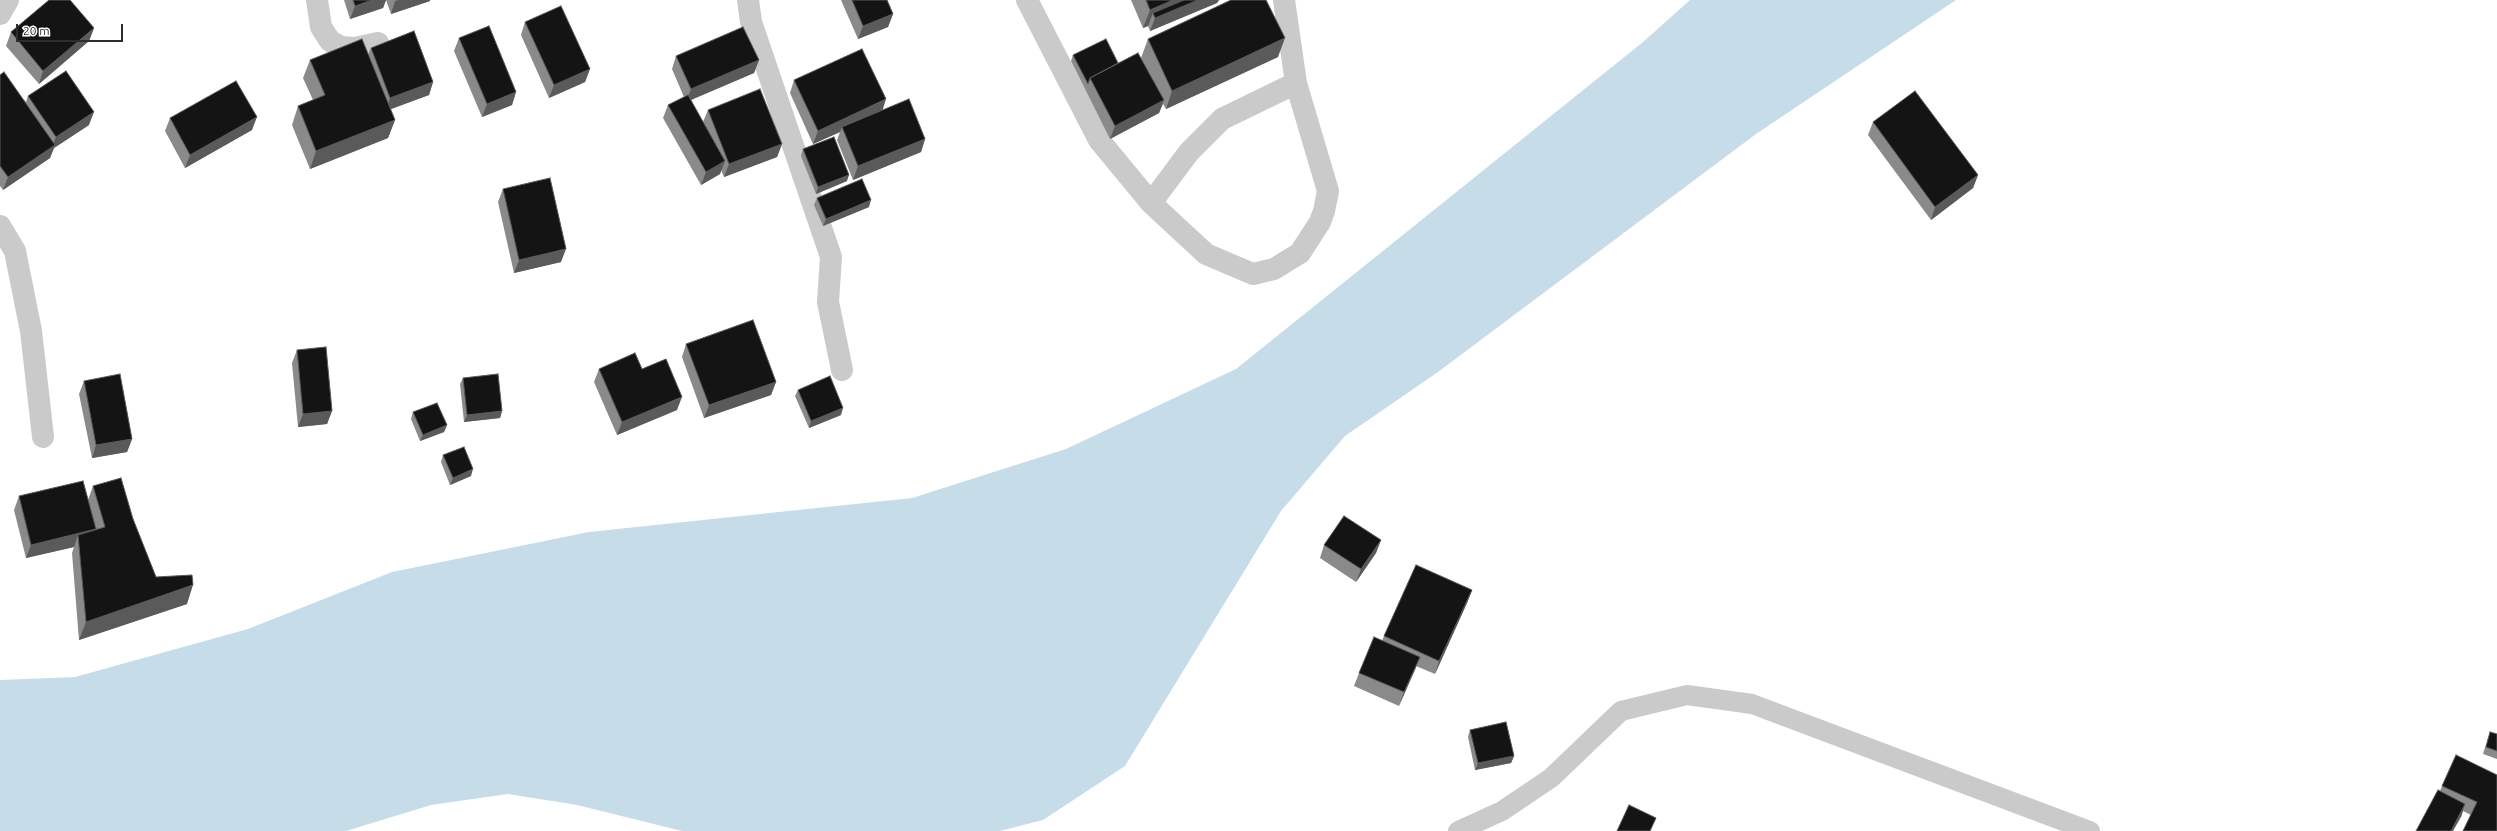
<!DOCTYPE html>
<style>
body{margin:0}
#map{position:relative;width:2497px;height:831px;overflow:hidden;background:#fff;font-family:Ubuntu,sans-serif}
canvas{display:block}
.scale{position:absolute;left:16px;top:24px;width:107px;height:18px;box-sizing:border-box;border:2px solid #2d2d2d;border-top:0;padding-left:5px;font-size:12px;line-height:14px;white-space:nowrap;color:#2d2d2d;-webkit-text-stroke:3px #fff;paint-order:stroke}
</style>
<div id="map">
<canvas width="2497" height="831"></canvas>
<div class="scale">20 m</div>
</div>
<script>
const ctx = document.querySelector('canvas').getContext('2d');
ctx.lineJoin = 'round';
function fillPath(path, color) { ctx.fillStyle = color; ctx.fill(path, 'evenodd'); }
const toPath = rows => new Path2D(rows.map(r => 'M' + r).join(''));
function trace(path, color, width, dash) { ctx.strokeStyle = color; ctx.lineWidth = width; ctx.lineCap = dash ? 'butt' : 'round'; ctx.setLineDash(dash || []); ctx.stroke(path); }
fillPath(toPath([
 [1690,0,1956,0,1756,134,1438,372,1345,436,1281,511,1125,766,1043,820,1000,831,682,831,577,805,508,794,431,805,346,831,0,831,0,680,75,677,248,629,392,572,589,532,912,498,1066,449,1236,369,1643,42]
]), '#c7dce9');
trace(toPath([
 [1458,831,1502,811,1551,778,1621,711,1687,695,1752,704,2090,831]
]), '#cacaca', 20);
trace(toPath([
 [317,0,321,27,330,41,341,47,355,48,378,43],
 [748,0,751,22,831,257,828,302,842,370],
 [1027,0,1099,140,1151,203,1206,254,1253,274,1274,269,1300,253,1320,222,1324,211,1328,191,1296,83,1284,0],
 [0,14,8,0],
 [1151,203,1189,152,1222,119,1296,83],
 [0,226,15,251,31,331,43,437]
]), '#cacaca', 22);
fillPath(toPath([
 [344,0,386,0,383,8,350,19],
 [386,0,430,0,430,1,391,14],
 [841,0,887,0,893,14,888,27,858,39],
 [1131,0,1219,0,1217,3,1150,31,1148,26,1143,28],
 [525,22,590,69,585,82,549,98,521,35],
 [94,28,89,41,39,84,6,46,11,32],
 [459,38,516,92,512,105,482,117,454,51],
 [1148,39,1278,57,1166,109,1163,104,1159,113,1110,139,1071,61,1073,55,1118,63,1141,58],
 [371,48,433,82,429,95,390,109,395,120,388,138,310,169,292,125,298,106,313,100,303,78,310,60,368,55],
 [676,56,759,60,754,73,691,100,703,122,708,110,782,144,777,157,724,177,721,170,720,174,701,185,663,118,668,105,684,97,672,69],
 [0,75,26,102,28,96,89,125,54,148,50,158,3,190,0,186],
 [794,80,882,110,925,139,921,152,853,180,837,140,840,132,813,144,790,93],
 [170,118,252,130,185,168,165,131],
 [1873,122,1978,175,1973,188,1931,220,1868,135],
 [803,149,847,181,816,194,801,156],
 [503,189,561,262,514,273,498,202],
 [817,198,869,207,823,226,814,205],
 [686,344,776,382,771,395,704,418,682,357],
 [297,350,332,411,327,424,298,427,292,363],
 [599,369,642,369,677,410,617,435,594,382],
 [463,378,502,411,500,418,464,422,460,384],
 [84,381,132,439,127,452,92,458,79,394],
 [798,390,841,415,809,428,795,396],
 [413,412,447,425,444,432,420,441,411,419],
 [443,455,471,476,450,485,441,462],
 [93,486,133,519,156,577,187,604,79,640,72,553,74,547,26,558,14,510,19,496,88,500],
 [1381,540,1376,553,1356,582,1320,558,1324,545],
 [1472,590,1467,603,1435,674,1416,666,1399,706,1354,686,1359,673,1382,641,1384,636],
 [1470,730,1514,756,1511,763,1475,770,1468,737],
 [2497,734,2497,759,2483,754,2488,738],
 [2497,775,2471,815,2463,811,2461,817,2440,791,2442,786]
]), '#8a8a8a');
fillPath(toPath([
 [372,0,386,0,383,8,350,19,355,6],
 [398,0,430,0,430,1,391,14,395,1],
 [1173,0,1219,0,1217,3,1150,31,1155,18,1153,13,1148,26,1143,28,1150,10],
 [893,14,888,27,858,39,863,26],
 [94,28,89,41,39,84,43,71],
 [1285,38,1278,57,1166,109,1172,91],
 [759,60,754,73,686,102,691,89],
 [590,69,585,82,549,98,554,85],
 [433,82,429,95,386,111,390,98],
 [516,92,512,105,482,117,487,104],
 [886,99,882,112,842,127,840,132,813,144,818,131],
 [1164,100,1159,113,1110,139,1115,126],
 [94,112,89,125,54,148,50,158,3,190,8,177,52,146,56,137],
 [257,117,252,130,185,168,190,155],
 [395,120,388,138,310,169,316,151],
 [925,139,921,152,853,180,858,166],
 [782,144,777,157,724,177,729,164],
 [725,161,720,174,701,185,706,172],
 [849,175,847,181,816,194,818,187],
 [1978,175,1973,188,1931,220,1935,207],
 [871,200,869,207,823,226,826,219],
 [566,249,561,262,514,273,519,260],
 [776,382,771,395,704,418,709,405],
 [682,397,677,410,617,435,622,422],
 [843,408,841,415,809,428,811,421],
 [332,411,327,424,298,427,303,414],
 [502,411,500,418,464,422,467,415],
 [447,425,444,432,420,441,423,435],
 [132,439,127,452,92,458,96,445],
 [473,469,471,476,450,485,453,478],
 [96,529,91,542,78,535,74,547,26,558,31,545],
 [1381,540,1376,553,1356,582,1361,569],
 [193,585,187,604,79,640,86,622],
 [1472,590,1467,603,1435,674,1439,661],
 [1420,657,1415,670,1399,706,1404,692],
 [1514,756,1511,763,1475,770,1478,763],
 [2465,804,2461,817,2453,831,2451,831]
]), '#5a5a5a');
const building = toPath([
 [49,0,70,0,94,28,43,71,11,32,49,0],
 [353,0,372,0,355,6,353,0],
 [852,0,887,0,893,14,863,26,852,0],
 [1146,0,1173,0,1150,10,1146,0],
 [1184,0,1198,0,1155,18,1153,13,1184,0],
 [1231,0,1266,0,1285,38,1172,91,1148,39,1231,0],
 [561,6,590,69,554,85,525,22,561,6],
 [489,26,516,92,487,104,459,38,489,26],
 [743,27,759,60,691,89,676,56,743,27],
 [414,31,433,82,390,98,371,48,414,31],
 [362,39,395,120,316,151,298,106,325,95,310,60,362,39],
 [1106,39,1118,63,1090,78,1088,84,1073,55,1106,39],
 [862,49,886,99,818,131,794,80,862,49],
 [1138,53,1164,100,1115,126,1090,78,1138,53],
 [66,71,94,112,56,137,28,96,66,71],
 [4,72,55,145,8,177,0,166,0,75,4,72],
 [236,81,257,117,190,155,170,118,236,81],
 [760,89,782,144,729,164,708,110,760,89],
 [1915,91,1978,175,1935,207,1873,122,1915,91],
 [688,95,725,161,706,172,668,105,688,95],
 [909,99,925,139,858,166,842,127,909,99],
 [834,137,849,175,818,187,803,149,834,137],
 [550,178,566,249,519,260,503,189,550,178],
 [862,179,871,200,826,219,817,198,862,179],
 [753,320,776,382,709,405,686,344,753,320],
 [326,347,332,411,303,414,297,350,326,347],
 [635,353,642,369,666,359,682,397,622,422,599,369,635,353],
 [120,374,132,439,96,445,84,381,120,374],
 [498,374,502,411,467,415,463,378,498,374],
 [830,376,843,408,811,421,798,390,830,376],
 [437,403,447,425,423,435,413,412,437,403],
 [464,447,473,469,453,478,443,455,464,447],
 [121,478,133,519,156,577,192,575,193,585,86,622,78,535,105,527,93,486,121,478],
 [83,481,96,529,31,545,19,496,83,481],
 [1344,516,1381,540,1361,569,1324,545,1344,516],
 [1416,565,1472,590,1439,661,1384,636,1416,565],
 [1374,637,1420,657,1404,692,1359,673,1374,637],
 [1506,722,1514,756,1478,763,1470,730,1506,722],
 [2490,732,2497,734,2497,751,2486,747,2490,732],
 [2456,755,2497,775,2497,831,2463,831,2477,802,2442,786,2456,755],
 [2438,790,2465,804,2451,831,2416,831,2438,790],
 [1629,805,1656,818,1650,831,1617,831,1629,805]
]);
fillPath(building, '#141414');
trace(building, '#5a5a5a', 1);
</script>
